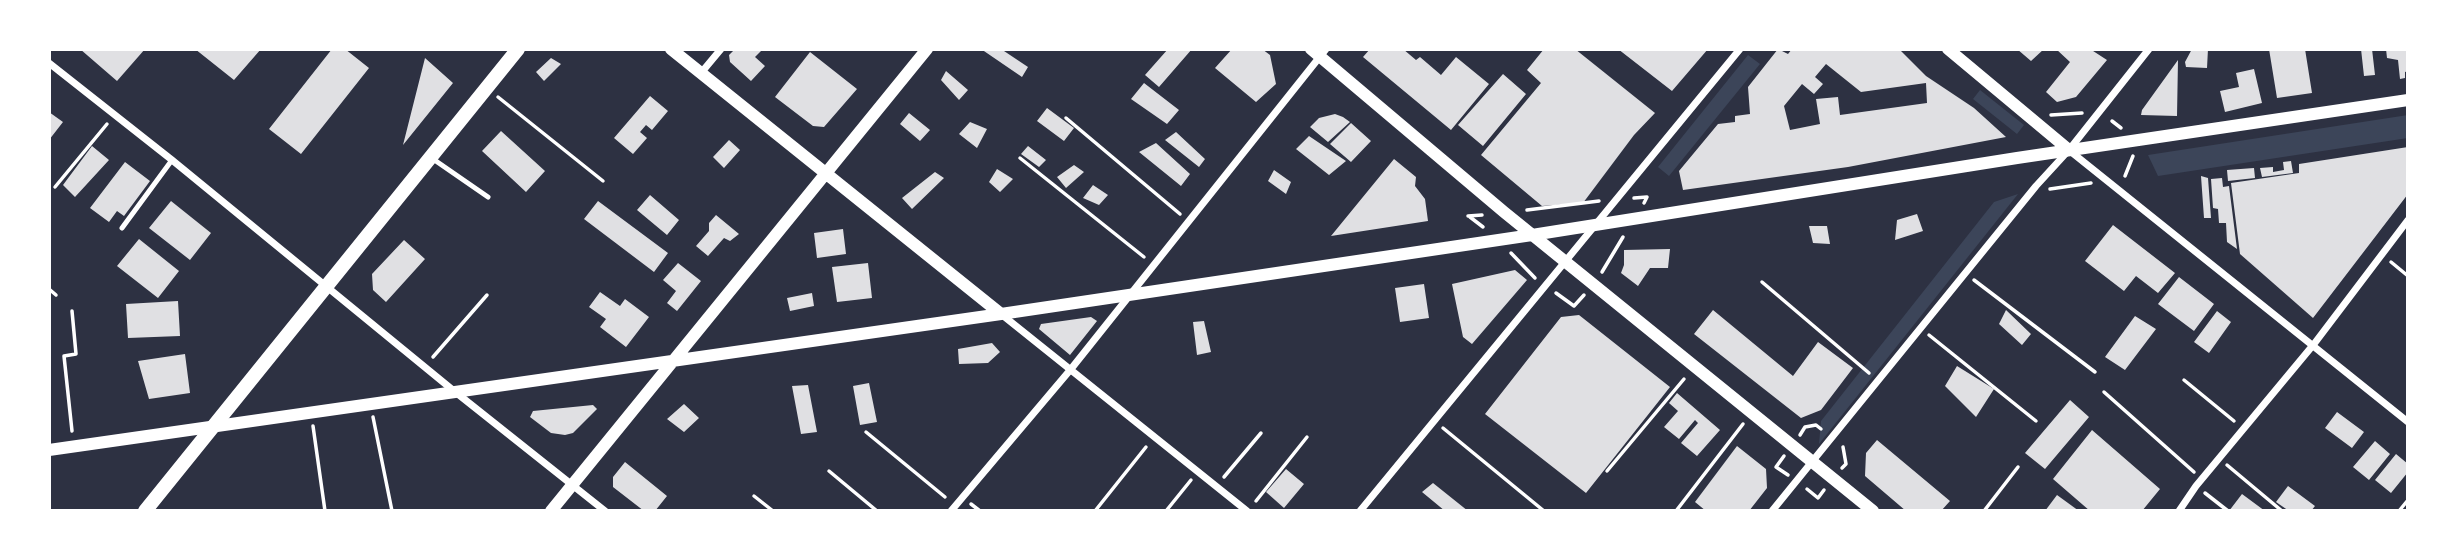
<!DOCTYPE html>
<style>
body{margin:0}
#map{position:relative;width:2457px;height:560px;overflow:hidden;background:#2d3142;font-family:"Libre Baskerville",serif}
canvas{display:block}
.frame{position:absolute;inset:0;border:51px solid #fff;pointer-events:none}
</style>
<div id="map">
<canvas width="2457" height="560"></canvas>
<div class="frame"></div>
</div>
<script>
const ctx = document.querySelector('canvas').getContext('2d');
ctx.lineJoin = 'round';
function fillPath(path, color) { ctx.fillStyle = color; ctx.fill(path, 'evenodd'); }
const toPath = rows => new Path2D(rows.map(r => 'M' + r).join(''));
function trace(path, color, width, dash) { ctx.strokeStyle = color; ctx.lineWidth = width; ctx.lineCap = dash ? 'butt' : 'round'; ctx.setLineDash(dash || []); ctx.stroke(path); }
fillPath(toPath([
 [1748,55,1760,64,1669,176,1658,167],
 [1980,90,2024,125,2017,134,1973,99],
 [2408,115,2408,138,2158,176,2148,155],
 [2018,194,1819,444,1821,421,1994,202]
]), '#3c4559');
fillPath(toPath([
 [80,49,145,49,117,81],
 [195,49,261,49,234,80],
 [332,49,345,49,369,68,301,154,269,129],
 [735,49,763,49,755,57,765,66,751,81,730,62,729,55],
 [981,49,1001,49,1028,67,1022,77],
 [1168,49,1192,49,1159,87,1145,75],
 [1232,49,1262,49,1270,55,1276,84,1256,102,1215,68],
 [1370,49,1403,49,1416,60,1420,57,1441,75,1456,57,1489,84,1451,130,1363,57],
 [1544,49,1575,49,1655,113,1634,135,1583,203,1542,206,1481,155,1541,83,1527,70],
 [1618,49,1708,49,1672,91],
 [1778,49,1788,54,1792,49,1899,49,1926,76,1974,108,2006,137,1848,167,1683,190,1679,171,1718,124,1735,122,1735,116,1750,114,1748,87],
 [1826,64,1861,92,1926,83,1927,103,1840,115,1838,97,1816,99,1820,124,1790,130,1784,106,1802,84,1814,94,1823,84,1815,77],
 [2017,49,2044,49,2031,61],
 [2056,49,2090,49,2107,60,2076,97,2057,102,2046,92,2070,62],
 [2192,49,2208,49,2207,68,2186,67,2185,62],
 [2269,49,2305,49,2312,93,2277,98],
 [2361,49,2372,49,2375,75,2364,76],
 [2386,49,2408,49,2408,71,2405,72,2405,78,2400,79,2398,60,2387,58],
 [810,52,857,89,824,127,813,126,775,97],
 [425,58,453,83,403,145],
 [551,58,561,64,544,81,536,72],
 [2178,60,2177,116,2141,115,2142,110],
 [2254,69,2262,103,2225,112,2220,91,2239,87,2236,73],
 [946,71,968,90,959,100,941,80],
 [1503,74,1526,94,1483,146,1458,125],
 [1144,83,1179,110,1167,124,1131,99],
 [650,96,668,111,652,130,646,125,640,132,647,138,633,154,614,138],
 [1047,108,1074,128,1064,141,1037,121],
 [49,112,63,122,49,140],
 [909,113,930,130,920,141,900,124],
 [1335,114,1343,117,1350,122,1328,142,1310,127,1319,118],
 [970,122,987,129,977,148,959,134],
 [1351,123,1371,141,1351,162,1330,144],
 [501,131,545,171,526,192,482,151],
 [1176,132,1205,159,1199,167,1165,140],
 [1309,136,1346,161,1329,175,1296,149],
 [729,140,740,150,724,168,713,157],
 [1156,143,1190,174,1181,186,1139,152],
 [92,146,109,160,75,197,63,185],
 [1028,146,1046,160,1039,167,1021,154],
 [2408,147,2408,194,2313,318,2240,254,2231,183,2299,173,2299,164],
 [1394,159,1416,177,1415,186,1425,199,1428,221,1331,236],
 [2291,161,2293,173,2262,177,2260,168,2273,167,2273,172,2284,170,2283,162],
 [125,162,150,181,124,216,117,211,109,222,90,208],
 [1074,165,1084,172,1066,188,1057,177],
 [2254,168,2255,178,2228,181,2227,170],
 [997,169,1013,179,1000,192,989,182],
 [1274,170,1291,182,1286,194,1268,181],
 [935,172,944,178,912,209,902,198],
 [2201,176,2208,178,2211,218,2204,218],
 [2222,178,2223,187,2229,186,2237,249,2227,242,2226,223,2219,223,2218,209,2213,208,2211,179],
 [1093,185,1108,195,1099,205,1083,198],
 [650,195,679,220,667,235,637,210],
 [171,201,211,233,190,260,149,228],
 [598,201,668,253,654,272,584,219],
 [1917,214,1923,231,1895,240,1897,220],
 [716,215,739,234,730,241,724,238,708,256,696,246,709,231,709,223],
 [2113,225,2175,273,2158,293,2136,276,2124,291,2085,261],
 [1809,226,1827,226,1830,244,1813,243],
 [843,229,846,254,817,258,814,233],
 [139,239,179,271,158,298,117,266],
 [404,240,425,259,386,302,373,290,372,274],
 [1670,249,1668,268,1650,268,1638,286,1621,273,1624,265,1624,250],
 [678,263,701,281,677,311,667,303,676,291,663,280],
 [868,263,872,298,837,302,832,267],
 [1515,270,1527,280,1472,344,1463,337,1452,284],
 [2179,277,2214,304,2194,331,2158,304],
 [1424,284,1429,318,1400,322,1395,288],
 [600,292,620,306,625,299,649,317,626,347,600,327,606,319,589,307],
 [812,293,814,306,790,311,787,298],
 [178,301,180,336,128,338,126,304],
 [1713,310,1793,376,1818,342,1853,368,1821,410,1801,418,1694,334],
 [2006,310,2031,334,2022,345,1999,324],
 [2217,311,2231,322,2209,353,2194,342],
 [1579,315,1670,387,1586,493,1485,414,1561,317],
 [2135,316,2156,329,2125,370,2105,357],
 [1091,317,1097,321,1070,355,1039,329,1041,324],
 [1204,321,1211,352,1197,355,1193,322],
 [992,343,1000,352,988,363,959,364,958,349],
 [185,354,190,393,149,399,138,361],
 [1957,366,1994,389,1976,417,1945,386],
 [869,383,877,422,860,425,853,386],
 [808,385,817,432,801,434,792,386],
 [1677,393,1720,430,1697,456,1681,443,1698,423,1695,420,1679,439,1664,427,1678,411,1669,403],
 [2070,400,2089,417,2045,469,2025,453],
 [684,404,699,418,684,432,667,419],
 [593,405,597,409,573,433,565,435,551,433,530,417,533,411],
 [2337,412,2364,432,2352,448,2325,428],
 [2092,430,2160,489,2142,511,2090,511,2053,479],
 [1877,440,1950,501,1941,511,1906,511,1865,476,1866,453],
 [2375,441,2390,454,2369,480,2353,467],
 [1737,446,1766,469,1767,488,1749,511,1706,511,1695,502],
 [2396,454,2408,464,2408,472,2391,493,2375,480],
 [625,462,667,496,655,511,644,511,613,487,613,477],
 [1286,469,1304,484,1284,508,1266,492],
 [1433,483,1468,511,1445,511,1422,492],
 [2288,486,2315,506,2311,511,2289,511,2276,502],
 [2242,494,2265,511,2229,511],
 [2057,495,2079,511,2045,511]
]), '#e0e0e3');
trace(toPath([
 [498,97,603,181],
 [2051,115,2082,113],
 [1066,118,1180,214],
 [2112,121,2121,128],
 [1020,158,1144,257],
 [2125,176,2133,156],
 [55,187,107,124],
 [2050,189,2091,183],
 [1634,198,1647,197,1644,203],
 [1527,210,1599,201],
 [1468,216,1482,215],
 [1470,217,1483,227],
 [1511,253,1535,278],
 [2391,262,2408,276],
 [1602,272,1623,237],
 [1974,280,2095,372],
 [1762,282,1869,373],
 [49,289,56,295],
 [1556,293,1574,306,1584,295],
 [1929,335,2036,421],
 [433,357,487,295],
 [2184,380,2234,421],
 [2104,392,2194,472],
 [373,417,392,511],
 [313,426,325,511],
 [1443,428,1544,511],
 [72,431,64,356,76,354,72,311],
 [866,432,945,497],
 [1800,435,1805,427,1816,425,1821,429],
 [1784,456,1776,467,1788,475],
 [2227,465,2282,511],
 [1842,468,1846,464,1843,447],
 [829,471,877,511],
 [1607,471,1684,379],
 [1224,477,1261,433],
 [1807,489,1818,498,1824,490],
 [2205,493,2228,511],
 [754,496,773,511],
 [1256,501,1307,437],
 [971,504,980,511],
 [1095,511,1146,447],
 [1166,511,1191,480],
 [1676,511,1743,424],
 [1984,511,2018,467],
 [2399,511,2408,500]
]), '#fff', 3.5);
trace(toPath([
 [433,159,488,197],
 [122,228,172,160]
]), '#fff', 5);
trace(toPath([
 [49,63,172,160,454,391,605,511],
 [701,73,721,49],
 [2070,151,2408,422],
 [1001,314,1247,511],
 [951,511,1071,369,1326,49],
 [1360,511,1740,49],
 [1772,511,2036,186,2069,150,2149,49],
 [2179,511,2196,486,2314,344,2408,220]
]), '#fff', 7);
trace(toPath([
 [671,49,1001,314],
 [1311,49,1504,212,1873,511],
 [1948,49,2069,150],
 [49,450,1001,314,1532,235,2017,158,2408,100],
 [551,511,927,49]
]), '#fff', 12);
trace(toPath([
 [145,511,518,49]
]), '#fff', 14);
</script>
